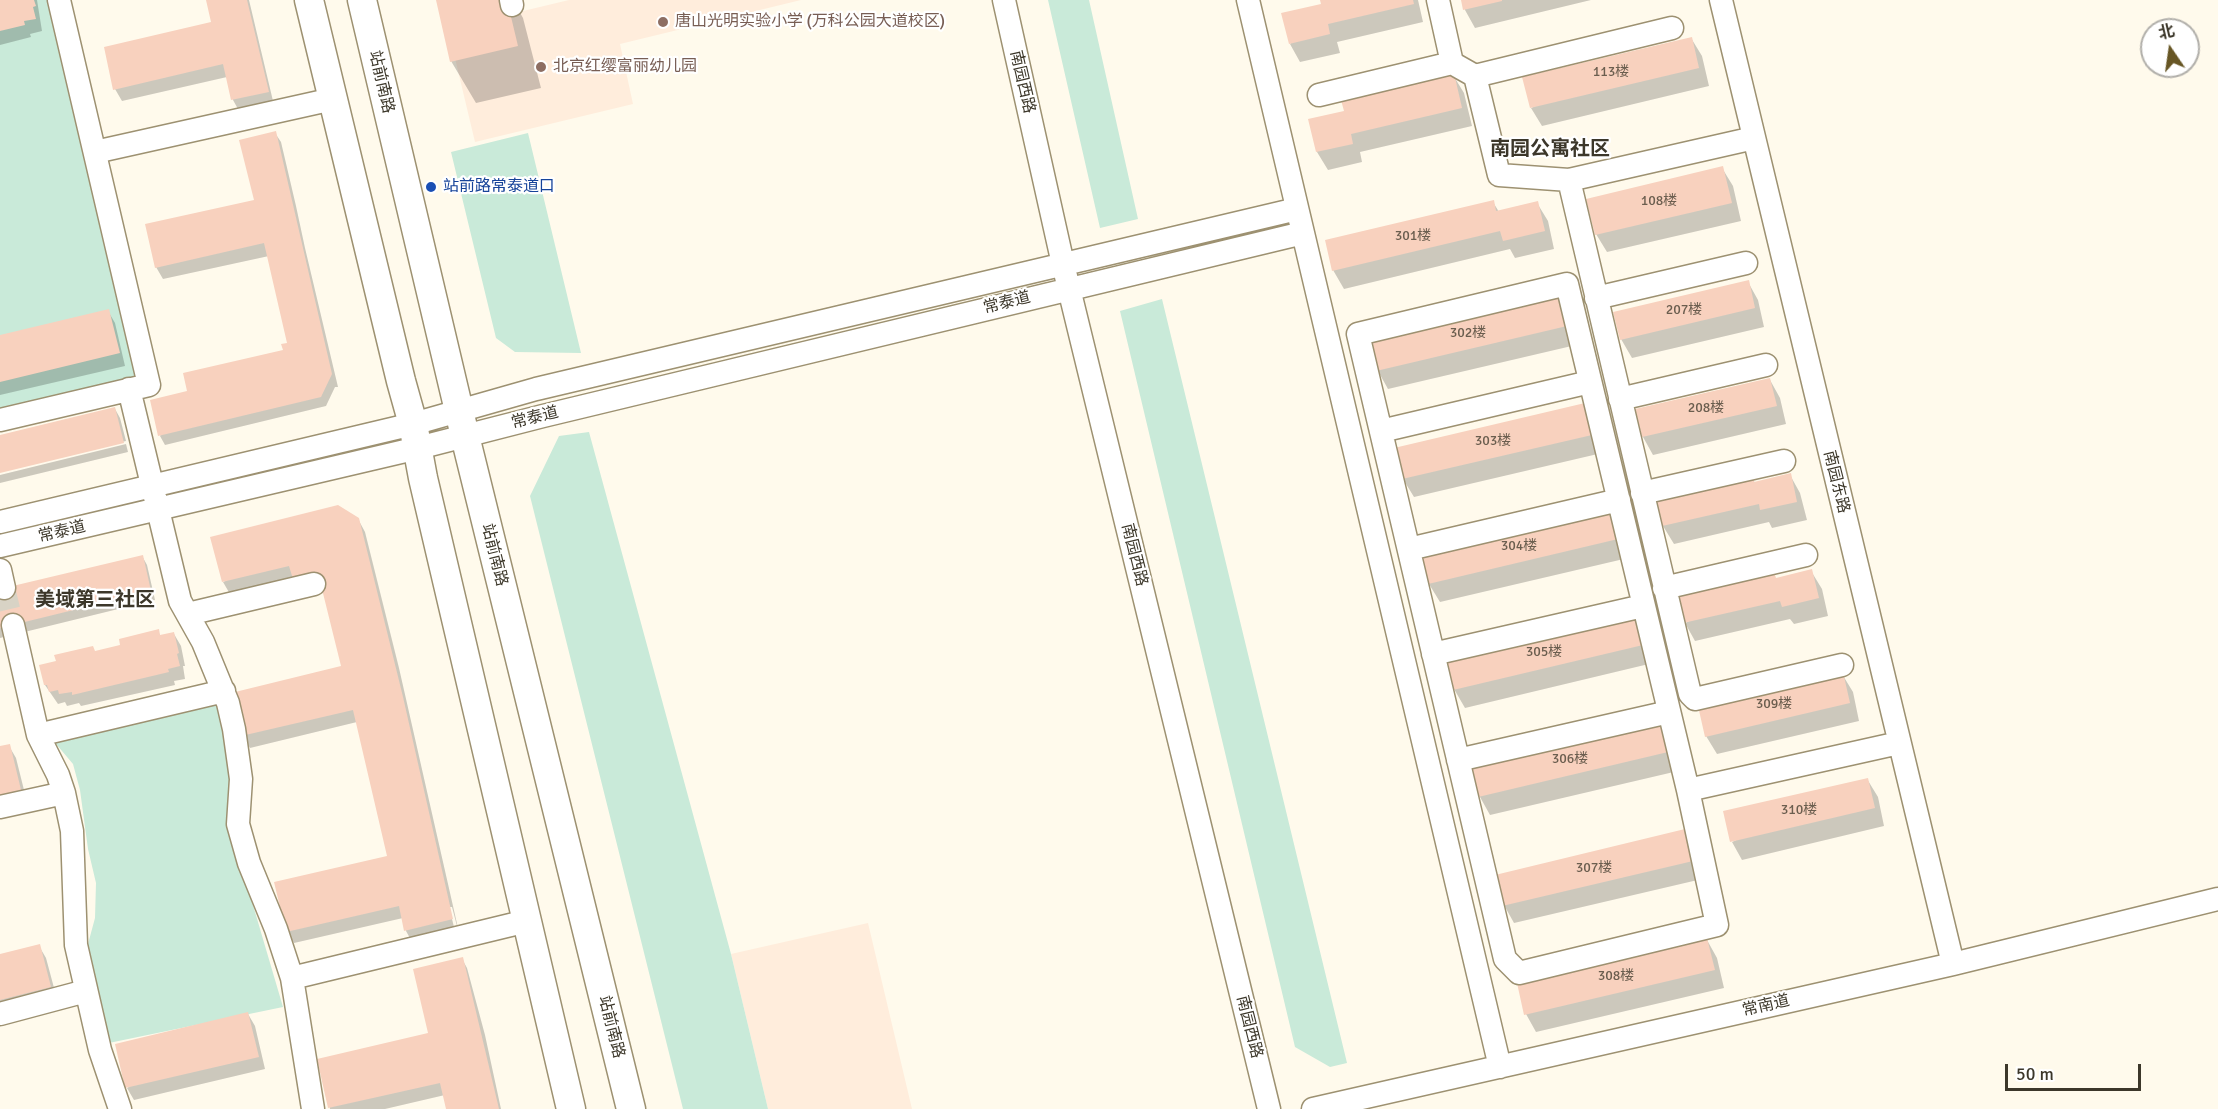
<!DOCTYPE html>
<meta charset="utf-8">
<style>
body{margin:0}
#map{position:relative;width:2218px;height:1109px;overflow:hidden;background:#fffaec;font-family:Signika,"Noto Sans SC",sans-serif}
canvas{display:block}
.north{position:absolute;left:2140px;top:18px;width:60px;height:60px;box-sizing:border-box;background:#fff;border:2px solid #b1afaa;border-radius:50%;rotate:347deg;font-size:16px;font-weight:700;line-height:24px;text-align:center;color:#3c372a}
.north::after{content:'';display:block;margin:auto;width:21px;height:27px;background:#675624;clip-path:polygon(50% 0,100% 100%,50% 72%,0 100%)}
.scale{position:absolute;left:2005px;top:1064px;width:136px;height:27px;box-sizing:border-box;border:3px solid #3c372a;border-top:0;padding-left:8px;font-size:18px;line-height:21px;white-space:nowrap;color:#3c372a;-webkit-text-stroke:4px #fff;paint-order:stroke}
</style>
<div id="map">
<canvas width="2218" height="1109"></canvas>
<div class="north">北</div>
<div class="scale">50 m</div>
</div>
<script>
const ctx = document.querySelector('canvas').getContext('2d');
ctx.lineJoin = 'round';
function fillPath(path, color) { ctx.fillStyle = color; ctx.fill(path, 'evenodd'); }
const toPath = rows => new Path2D(rows.map(r => 'M' + r).join(''));
function trace(path, color, width, dash) { ctx.strokeStyle = color; ctx.lineWidth = width; ctx.lineCap = dash ? 'butt' : 'round'; ctx.setLineDash(dash || []); ctx.stroke(path); }
function label(font, color, halo, rows, align = 'center') {
  ctx.font = font + ' Signika,"Noto Sans SC",sans-serif'; ctx.lineWidth = 4.5; ctx.setLineDash([]); ctx.textBaseline = 'middle'; ctx.strokeStyle = halo; ctx.fillStyle = color; for (const [text, x, y, turn = 0] of rows) {
    ctx.save(); ctx.translate(x, y); ctx.rotate((+turn || 0) * Math.PI / 180); ctx.textAlign = isNaN(turn) ? turn : align; if (halo) ctx.strokeText(text, 0, 0); ctx.fillText(text, 0, 0); ctx.restore();
  }
}
fillPath(toPath([
 [569,0,801,0,620,44,633,104,475,142,448,29],
 [868,923,912,1109,768,1109,731,954]
]), '#ffeddc');
fillPath(toPath([
 [0,0,53,0,141,378,0,411],
 [1048,0,1089,0,1138,219,1100,228],
 [528,133,581,353,515,352,496,338,451,152],
 [1162,299,1347,1063,1330,1067,1295,1047,1120,311],
 [589,432,731,954,768,1109,683,1109,530,496,559,436],
 [221,702,233,759,230,827,283,1007,104,1044,89,983,88,944,95,918,96,883,88,849,80,790,73,764,51,738]
]), '#c9ead9');
fillPath(toPath([
 [0,0,37,0,42,31,30,34,31,37,0,45],
 [207,0,249,0,273,101,238,109,233,100,227,77,122,101,115,89,214,23],
 [437,0,513,0,523,18,541,88,476,103,451,61],
 [1322,0,1418,0,1423,22,1337,42,1340,53,1300,62,1290,44,1323,5],
 [1462,0,1591,0,1475,28,1465,10],
 [1691,38,1702,56,1709,86,1542,126,1531,108],
 [1453,75,1464,93,1472,126,1360,152,1362,162,1328,170,1317,152,1310,121,1345,112],
 [275,133,281,142,296,206,305,248,338,387,335,387,326,406,165,445,160,436,186,393,284,351,289,344,269,256,163,279,156,267,256,201],
 [1722,168,1733,186,1741,221,1607,252,1596,234],
 [1493,202,1499,212,1537,203,1548,221,1554,249,1515,258,1510,249,1344,289,1333,270],
 [1748,282,1758,300,1764,327,1632,358,1621,339],
 [108,311,115,323,125,366,0,395,0,337],
 [1569,315,1576,345,1388,389,1378,371,1371,341],
 [1770,380,1780,398,1786,424,1653,455,1643,437,1637,410],
 [1584,405,1602,453,1414,497,1403,479,1396,449],
 [115,409,120,418,126,441,0,472,0,436],
 [126,444,128,452,0,483,0,475],
 [1790,475,1800,493,1807,520,1772,528,1769,522,1674,544,1663,526,1657,499,1752,477,1755,483],
 [1610,510,1628,558,1440,602,1429,584,1422,554],
 [358,519,365,532,399,668,458,928,411,940,406,931,403,918,294,943,287,931,389,857,357,722,250,748,243,736,344,667,323,585,230,594,223,582],
 [449,907,452,907,457,926,454,927],
 [142,556,147,565,155,600,0,638,0,590],
 [1811,571,1822,589,1828,616,1794,624,1790,619,1695,641,1685,623,1777,579],
 [1635,615,1653,663,1465,708,1454,689],
 [158,631,161,637,174,634,181,646,185,666,183,666,185,679,174,681,175,685,81,706,79,703,67,706,65,702,58,704,45,685,96,653,122,647],
 [1842,674,1853,692,1859,721,1717,754,1706,736],
 [1660,723,1678,771,1490,815,1480,797,1472,767],
 [9,746,16,758,27,802,0,809,0,748],
 [1867,779,1878,797,1884,826,1742,860,1732,842],
 [1685,831,1702,879,1514,923,1504,905],
 [1707,940,1717,958,1724,988,1536,1032,1526,1014],
 [39,946,46,958,57,999,0,1013,0,955],
 [462,959,467,968,485,1035,501,1109,448,1109,445,1095,385,1109,330,1109,319,1060,431,1034],
 [248,1014,255,1026,265,1069,134,1100,127,1088]
]), '#0003');
fillPath(toPath([
 [0,0,34,0,36,6,33,7,36,19,24,21,25,25,0,31],
 [206,0,247,0,269,92,231,100,223,64,113,90,104,47,211,22],
 [436,0,507,0,518,46,450,62],
 [1320,0,1413,0,1414,4,1328,24,1330,34,1289,44,1281,13,1321,4],
 [1461,0,1502,0,1502,1,1463,10],
 [1692,37,1699,68,1530,108,1522,77],
 [1454,73,1462,108,1351,134,1353,144,1316,152,1308,119,1344,111,1341,100],
 [276,131,332,374,321,397,158,436,150,400,187,391,183,373,283,350,281,344,287,343,264,243,155,268,145,224,254,200,239,140],
 [1723,166,1732,203,1595,235,1586,199],
 [1494,200,1496,211,1538,201,1545,231,1503,241,1500,231,1332,271,1325,240],
 [1749,280,1755,308,1620,340,1613,312],
 [1559,295,1567,326,1376,371,1369,340],
 [109,309,120,353,0,382,0,335],
 [1770,378,1777,406,1642,437,1635,409],
 [1585,403,1592,435,1402,479,1394,448],
 [115,407,124,443,0,473,0,435],
 [1791,473,1797,502,1760,510,1759,504,1662,526,1656,498,1753,476,1754,482],
 [338,505,359,518,403,697,453,919,404,931,399,906,286,932,274,882,387,856,353,710,241,736,231,693,341,666,318,573,293,579,289,566,222,582,210,537],
 [1611,508,1618,539,1428,584,1421,553],
 [143,555,151,591,0,628,0,589],
 [1812,569,1819,598,1782,607,1780,601,1683,623,1677,595,1774,572,1776,578],
 [1636,614,1643,645,1453,690,1445,659],
 [159,629,160,635,174,632,179,653,177,654,180,666,168,669,169,672,72,695,72,692,59,694,58,690,49,692,47,685,44,685,39,665,56,661,54,655,93,646,95,651,120,645,119,639],
 [1843,672,1850,703,1705,737,1698,706],
 [1661,721,1668,752,1478,797,1471,766],
 [10,744,21,790,0,795,0,746],
 [1868,778,1875,808,1730,842,1723,811],
 [1685,829,1693,861,1502,906,1495,875],
 [1707,938,1715,970,1524,1015,1517,983],
 [40,944,51,987,0,1000,0,954],
 [463,957,499,1109,446,1109,440,1083,328,1108,317,1059,428,1033,413,969],
 [248,1012,259,1057,125,1088,115,1044]
]), '#f8d1be');
trace(toPath([
 [4,588,13,625]
]), '#d8d3c5', 22, [22, 11]);
const minor = toPath([
 [511,0,512,5],
 [1004,0,1063,264,1269,1109],
 [1248,0,1500,1067],
 [1438,0,1452,63,1475,76,1499,175,1569,180,1690,694,1695,699,1842,665],
 [1721,0,1953,964],
 [1475,76,1672,28],
 [1319,95,1452,63],
 [95,152,333,99],
 [1569,180,1754,138],
 [1596,298,1746,263],
 [129,389,180,601,203,642,228,703,234,729,241,779,238,824,249,863,276,929,292,978,313,1109],
 [1620,399,1766,365],
 [0,420,149,385,59,0],
 [1381,431,1590,382],
 [1642,493,1784,461],
 [0,522,413,424,536,389,1297,209],
 [0,546,418,448,543,416,1303,233],
 [1409,549,1619,500],
 [0,570,4,588],
 [1664,588,1806,555],
 [188,614,314,584],
 [13,625,38,735],
 [1433,654,1643,606],
 [1458,760,1669,712],
 [1688,790,1717,925,1519,973,1505,959,1358,334,1567,284,1688,790,1899,743],
 [0,807,64,793],
 [292,978,527,921],
 [0,1014,86,991],
 [120,1109,100,1050,76,945,72,831,64,793,58,775,38,735,224,691],
 [1313,1109,1953,964,2218,899]
]);
const major = toPath([
 [309,0,401,381,413,424,423,478,571,1109],
 [362,0,465,436,631,1109]
]);
trace(minor, '#9d9171', 25);
trace(major, '#9d9171', 31);
trace(minor, '#fff', 22);
trace(major, '#fff', 28);
for (const [x, y, r, color] of [
 [663,22,6,"#8d6e63"],
 [541,67,6,"#8d6e63"],
 [431,187,6,"#1a4fb4"]
]) { const dot = new Path2D(); dot.arc(x, y, r, 0, 2 * Math.PI); ctx.fillStyle = color; ctx.fill(dot); trace(dot, '#fff', 2); }
label('14px', '#6b5e4f', null, [
 ["113楼",1611,72],
 ["108楼",1659,201],
 ["301楼",1413,236],
 ["207楼",1684,310],
 ["302楼",1468,333],
 ["208楼",1706,408],
 ["303楼",1493,441],
 ["304楼",1519,546],
 ["305楼",1544,652],
 ["309楼",1774,704],
 ["306楼",1570,759],
 ["310楼",1799,810],
 ["307楼",1594,868],
 ["308楼",1616,976]
]);
label('16px', '#785e54', '#fff', [
 ["唐山光明实验小学 (万科公园大道校区)",675,22],
 ["北京红缨富丽幼儿园",553,67]
], 'left');
label('16px', '#3c372a', '#fff', [
 ["站前南路",381,82,77],
 ["南园西路",1022,82,77],
 ["常泰道",1007,303,-14],
 ["常泰道",535,418,-14],
 ["南园东路",1836,482,76],
 ["常泰道",62,532,-13],
 ["站前南路",494,555,76],
 ["南园西路",1134,555,76],
 ["常南道",1766,1006,-13],
 ["站前南路",611,1027,76],
 ["南园西路",1249,1027,76]
]);
label('16px', '#164399', '#fff', [
 ["站前路常泰道口",443,187]
], 'left');
label('bold 20px', '#3c372a', '#fff', [
 ["南园公寓社区",1550,150],
 ["美域第三社区",95,601]
]);
</script>
